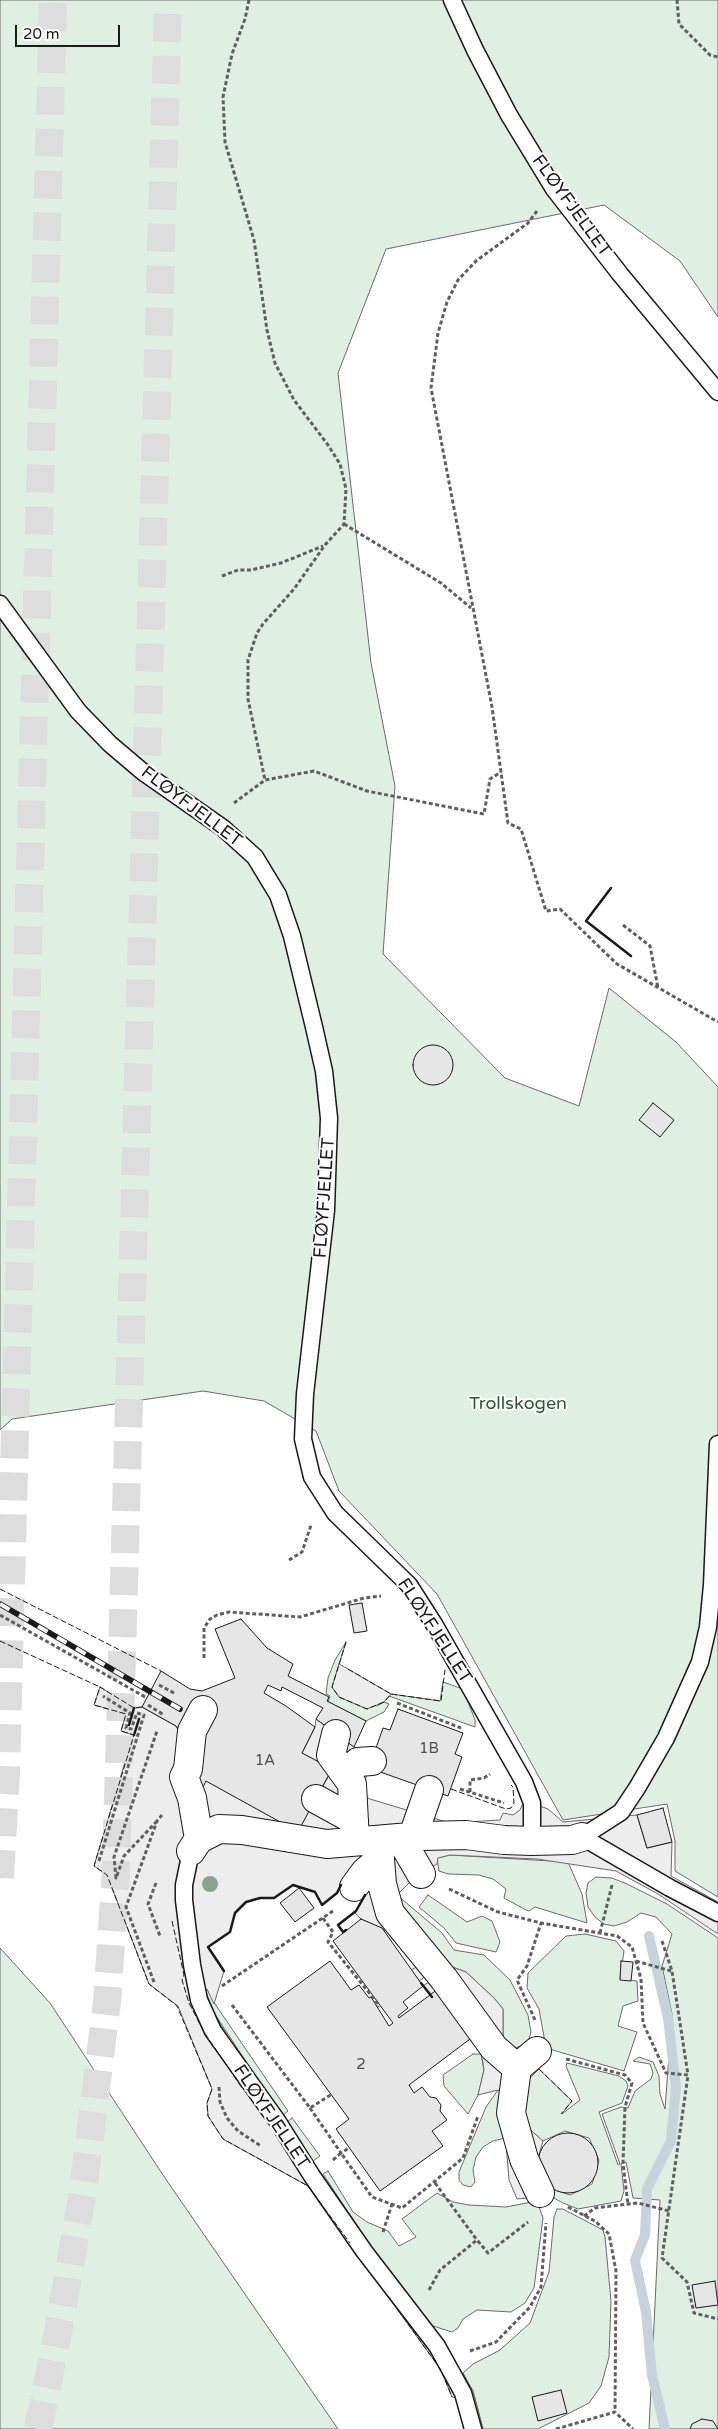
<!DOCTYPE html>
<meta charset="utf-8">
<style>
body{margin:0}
#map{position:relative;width:718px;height:2429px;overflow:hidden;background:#fff;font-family:"Varela Round",sans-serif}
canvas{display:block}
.scale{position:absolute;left:15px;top:25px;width:105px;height:22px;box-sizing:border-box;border:2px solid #1a1a1a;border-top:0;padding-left:6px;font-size:15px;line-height:18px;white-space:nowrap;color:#1a1a1a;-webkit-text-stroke:4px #fff;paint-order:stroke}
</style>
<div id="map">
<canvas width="718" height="2429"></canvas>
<div class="scale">20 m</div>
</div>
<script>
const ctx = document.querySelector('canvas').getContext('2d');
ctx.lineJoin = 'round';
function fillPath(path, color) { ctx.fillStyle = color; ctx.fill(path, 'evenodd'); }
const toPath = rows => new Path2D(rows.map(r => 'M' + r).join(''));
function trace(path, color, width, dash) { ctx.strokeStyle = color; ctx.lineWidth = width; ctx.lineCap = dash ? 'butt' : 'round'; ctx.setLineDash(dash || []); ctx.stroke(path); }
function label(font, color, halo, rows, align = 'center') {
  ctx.font = font + ' "Varela Round",sans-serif'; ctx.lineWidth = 4; ctx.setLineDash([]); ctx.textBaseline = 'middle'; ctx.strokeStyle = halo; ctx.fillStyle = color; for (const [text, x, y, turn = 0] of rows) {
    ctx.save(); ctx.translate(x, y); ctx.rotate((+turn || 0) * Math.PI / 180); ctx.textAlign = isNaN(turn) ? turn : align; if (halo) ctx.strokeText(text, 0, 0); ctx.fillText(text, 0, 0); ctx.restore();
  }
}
const green = toPath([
 [0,0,718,0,718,317,680,261,604,205,386,249,338,373,371,663,395,786,383,954,505,1078,579,1106,609,988,676,1042,718,1087,718,1897,675,1871,675,1841,667,1804,563,1820,437,1594,339,1491,316,1431,264,1401,203,1391,12,1419,0,1430,0,0],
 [346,1642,332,1688,377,1706,384,1702,389,1704,384,1712,366,1721,328,1702,330,1696,326,1694,328,1678,335,1660,346,1642],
 [443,1682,463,1689,475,1720,475,1727,389,1696,391,1694,440,1701,443,1682],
 [450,1855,568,1862,582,1894,587,1923,535,1907,529,1911,526,1910,504,1898,506,1889,493,1879,479,1875,448,1874,439,1871,437,1858,450,1855],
 [596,1877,612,1878,627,1884,667,1904,718,1938,718,2429,649,2429,660,2200,633,2198,626,2162,621,2164,624,2191,621,2201,578,2209,563,2203,554,2198,549,2188,570,2195,592,2184,599,2160,589,2138,565,2131,543,2141,526,2126,522,2117,525,2083,539,2069,572,2101,562,2114,580,2100,566,2066,567,2063,619,2076,626,2081,628,2086,622,2103,599,2112,618,2165,620,2164,602,2114,621,2107,628,2108,635,2091,651,2079,653,2073,650,2064,633,2061,639,2057,653,2062,659,2076,660,2094,665,2109,672,2014,662,1966,672,1934,656,1917,641,1913,627,1922,614,1926,604,1924,595,1917,588,1907,586,1893,588,1883,596,1877],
 [397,1895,442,1933,454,1950,484,1955,510,1980,528,2015,531,2032,529,2039,525,2044,513,2049,503,2040,503,2009,494,1998,466,1972,444,1964,407,1917,397,1895],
 [428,1895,467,1922,482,1916,492,1921,500,1942,496,1952,456,1943,444,1928,419,1907,428,1895],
 [585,1934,616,1941,624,1951,620,1979,637,1981,638,2001,623,2006,618,2026,637,2032,624,2071,546,2048,539,2009,527,1988,528,1973,566,1936,585,1934],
 [0,1948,50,2003,165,2178,338,2429,0,2429,0,1948],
 [207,1989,215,2004,288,2111,282,2116,214,2013,205,1990,207,1989],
 [473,2054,481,2054,484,2070,478,2095,468,2114,444,2086,443,2075,473,2054],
 [498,2090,502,2093,505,2138,493,2141,483,2147,476,2157,473,2170,475,2182,471,2187,463,2185,459,2180,459,2172,486,2107,498,2090],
 [292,2118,320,2156,313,2161,286,2123,292,2118],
 [328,2171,353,2212,367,2222,388,2231,399,2246,416,2237,402,2219,437,2193,453,2202,469,2205,506,2207,537,2201,543,2218,534,2288,525,2303,511,2312,477,2310,463,2319,458,2328,452,2332,430,2325,373,2250,323,2174,328,2171],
 [557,2209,563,2209,603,2230,605,2237,611,2301,609,2357,601,2386,589,2403,538,2429,483,2429,473,2391,463,2373,473,2364,500,2350,530,2323,549,2272,554,2217,557,2209]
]);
fillPath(green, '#e0efe3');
trace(green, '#6a6a6a', 1);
const parking = toPath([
 [339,1664,348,1669,391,1694,384,1702,367,1709,339,1697,332,1687,339,1664],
 [100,1687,134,1708,142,1707,176,1726,180,1733,186,1768,291,1828,301,1825,332,1770,302,1753,315,1727,316,1719,354,1747,368,1751,369,1768,360,1796,450,1823,500,1820,503,1813,513,1815,520,1810,523,1803,532,1803,548,1809,563,1822,637,1815,647,1848,672,1842,671,1876,718,1902,718,1934,658,1894,616,1871,537,1859,450,1855,438,1858,437,1864,412,1880,397,1895,395,1898,444,1964,466,1972,494,1998,503,2009,503,2040,539,2069,525,2083,521,2090,526,2126,543,2141,536,2165,536,2197,517,2199,509,2180,502,2093,498,2090,478,2095,484,2070,479,2039,423,1986,430,1981,426,1976,419,1981,411,1970,418,1966,397,1936,361,1919,355,1913,367,1893,343,1882,337,1893,322,1905,315,1892,293,1885,274,1898,260,1898,246,1902,235,1913,230,1932,208,1947,224,1971,214,2004,207,1989,205,1990,214,2013,233,2045,373,2250,438,2335,473,2391,483,2429,467,2429,456,2398,452,2397,441,2370,308,2186,223,2139,208,2116,207,2103,212,2089,178,2006,149,1984,107,1875,94,1866,133,1735,121,1731,126,1714,94,1705,100,1687]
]);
fillPath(parking, '#ededed');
trace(parking, '#6a6a6a', 1);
trace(toPath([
 [649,1936,668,2018,676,2087,671,2141,647,2189,645,2235,635,2260,646,2312,652,2375,665,2429]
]), '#c6d2dc', 10);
const building = toPath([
 '413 1065a20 20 0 1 1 40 0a20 20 0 1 1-40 0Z',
 [653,1103,674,1120,660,1137,639,1120,653,1103],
 [362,1603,367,1631,354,1633,349,1605,362,1603],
 [241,1619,267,1648,293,1664,288,1676,329,1697,327,1701,366,1721,354,1747,316,1719,323,1708,282,1687,281,1691,268,1685,264,1693,286,1706,315,1727,302,1753,332,1769,301,1826,291,1828,206,1781,203,1787,186,1777,180,1733,176,1726,142,1707,161,1671,190,1689,202,1691,235,1678,215,1629,241,1619],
 [398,1709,463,1733,455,1754,462,1757,448,1796,369,1768,383,1728,390,1730,398,1709],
 [663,1808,672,1842,647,1848,637,1815,663,1808],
 [299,1888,314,1908,295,1922,280,1903,299,1888],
 [361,1919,382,1928,423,1986,403,2002,408,2008,398,2016,399,2018,438,1989,474,2036,409,2085,414,2093,422,2087,430,2097,436,2098,441,2105,440,2111,447,2120,432,2131,443,2146,380,2191,336,2129,349,2119,267,2007,330,1961,351,1990,359,1985,369,1998,371,1997,389,2026,393,2023,333,1941,361,1919],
 [621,1961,633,1962,631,1981,620,1980,621,1961],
 '538 2163a30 30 0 1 1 60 0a30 30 0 1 1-60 0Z',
 [715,2281,718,2305,696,2308,692,2285,715,2281],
 [561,2390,567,2413,538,2421,532,2397,561,2390],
 [702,2419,713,2421,718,2429,690,2429,692,2424,702,2419]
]);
fillPath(building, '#e6e6e6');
trace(building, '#1a1a1a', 1);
trace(toPath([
 [0,1878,6,1772,53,0],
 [38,2429,59,2327,83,2191,107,2002,116,1870,168,0]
]), '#ddd', 28, [28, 14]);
const lane = toPath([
 [452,0,475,50,509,115,554,189,620,274,718,392],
 [0,604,78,711,110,744,143,772,223,828,255,857,278,895,292,936,314,1027,324,1071,329,1118,326,1210,305,1394,303,1439,312,1477,335,1513,409,1585,434,1624,524,1782,532,1803,532,1841],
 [718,1444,712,1585,708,1627,700,1662,666,1738,637,1788,621,1812,582,1837,670,1888,718,1913],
 [191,1851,184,1885,184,1900,192,1965,199,2000,213,2031,278,2122,312,2176,364,2251,437,2346,463,2393,473,2429]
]);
const street = toPath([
 [336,1734,331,1755,352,1784,355,1841],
 [346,1775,358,1762,372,1761],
 [316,1799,354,1820],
 [413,1836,429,1790],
 [400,1838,421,1874],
 [199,1839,192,1798,184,1777,188,1769,192,1731,203,1710],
 [191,1851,199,1839,219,1829,242,1830,327,1844,422,1836,466,1835,504,1840,532,1841,572,1840,582,1837],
 [380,1859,382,1884,390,1913,444,1979,494,2048,517,2068],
 [354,1887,365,1872,380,1859,380,1846],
 [537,2051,517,2068,511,2113,524,2159,540,2193]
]);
trace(lane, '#1a1a1a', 19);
trace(street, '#1a1a1a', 30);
trace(toPath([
 [249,0,245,19,232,54,223,97,225,142,254,240,267,330,275,363,294,400,328,445,340,464,346,489,344,524,325,545,294,589,263,624,257,633,248,660,248,699,265,780],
 [677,0,679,24,710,55,718,57],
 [537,211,528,223,476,261,458,280,447,302,438,333,431,388,492,707,508,823,521,829,546,911,560,909,617,964,718,1022],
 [344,524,441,583,471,608],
 [222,576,238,570,251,570,281,563,323,546],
 [234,803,265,780,314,771,367,791,484,814,490,779,501,772],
 [623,925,650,946,658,988],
 [289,1560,302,1552,311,1525],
 [0,1615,147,1698],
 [204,1658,204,1628,210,1619,217,1615,229,1612,300,1617,364,1598,381,1596],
 [159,1685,176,1694],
 [397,1703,461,1728],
 [148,1705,164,1715],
 [460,1789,504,1803],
 [470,1792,470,1780,484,1778,490,1774],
 [157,1821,124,1856,116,1878,114,1857,157,1731],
 [99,1861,144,1715,137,1713,131,1729,126,1728,130,1713,103,1696],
 [156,1883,148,1904,160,1936],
 [449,1889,498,1912,541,1923,617,1936,632,1947,641,1979,643,2023,666,2073,688,2075,662,2258,687,2282,694,2313,718,2319],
 [323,1918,333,1932,328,1942,379,2005,378,2007],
 [600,1933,612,1885],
 [662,1941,672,1971,688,2075],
 [636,1961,671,1971],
 [154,1982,126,1907,157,1821,162,1815],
 [222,1986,333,1911],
 [232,2005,310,2108,332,2094],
 [535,2020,517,1980,527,1966,541,1923],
 [566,2059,625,2075,632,2083,625,2107,623,2163,628,2205],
 [219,2087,220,2102,227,2118,238,2131,261,2146],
 [310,2108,341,2153,349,2148],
 [333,2160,341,2153,372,2197,402,2208,463,2158,478,2116],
 [435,2183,477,2240],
 [568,2207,595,2221,609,2234,616,2271,615,2412],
 [584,2216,595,2208,638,2203,669,2211],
 [383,2232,392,2204],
 [429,2290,440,2270,477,2240,488,2253,528,2222],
 [470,2351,496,2342,530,2307,541,2287,546,2223],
 [556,2429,615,2412,633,2429]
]), '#5f5f5f', 3, [4, 2.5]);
trace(lane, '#fff', 16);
trace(street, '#fff', 28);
const rail = toPath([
 [0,1604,180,1709]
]);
trace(rail, '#1a1a1a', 5.5);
trace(rail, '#fff', 4, [11]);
trace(toPath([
 [0,1589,161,1671],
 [0,1641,100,1687],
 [346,1642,332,1687,339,1697,367,1709,384,1702,391,1694,441,1701,445,1670],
 [348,1669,391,1694],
 [142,1707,134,1708,100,1687,94,1705,126,1714,121,1731,134,1735,94,1866,107,1875,149,1984,177,2006,212,2089,207,2103,208,2116,223,2139,308,2186,350,2243],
 [451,1789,506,1809,511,1808,514,1803,513,1787,511,1785],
 [172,1921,184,1975,182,1980,189,2003,204,2032,242,2088],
 [539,2069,572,2101,561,2114],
 [388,2296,441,2370,452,2397]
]), '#1a1a1a', 1, [6, 2.5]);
trace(toPath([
 [611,888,586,921,631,956],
 [129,1725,134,1708],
 [134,1735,139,1719],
 [346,1930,343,1932,338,1925,356,1911,365,1895],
 [224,1971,208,1947,230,1932,235,1913,246,1902,260,1898,274,1898,293,1885,315,1892,322,1905,337,1893,341,1885],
 [421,1983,432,1997]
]), '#1a1a1a', 2.5);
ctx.fillStyle = '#8aa48f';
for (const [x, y] of [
 [210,1884]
]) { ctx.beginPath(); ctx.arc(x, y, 8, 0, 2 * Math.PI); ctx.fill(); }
label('15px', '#4d4d4d', null, [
 ["1B",429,1749],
 ["1A",265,1761],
 ["2",361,2065]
]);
label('18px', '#1a1a1a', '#fff', [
 ["FLØYFJELLET",571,206,54],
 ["FLØYFJELLET",191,807,37],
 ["FLØYFJELLET",325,1198,-86],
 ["FLØYFJELLET",434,1631,57],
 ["FLØYFJELLET",271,2117,56]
]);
label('18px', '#2b5a34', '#fff', [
 ["Trollskogen",518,1404]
]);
</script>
